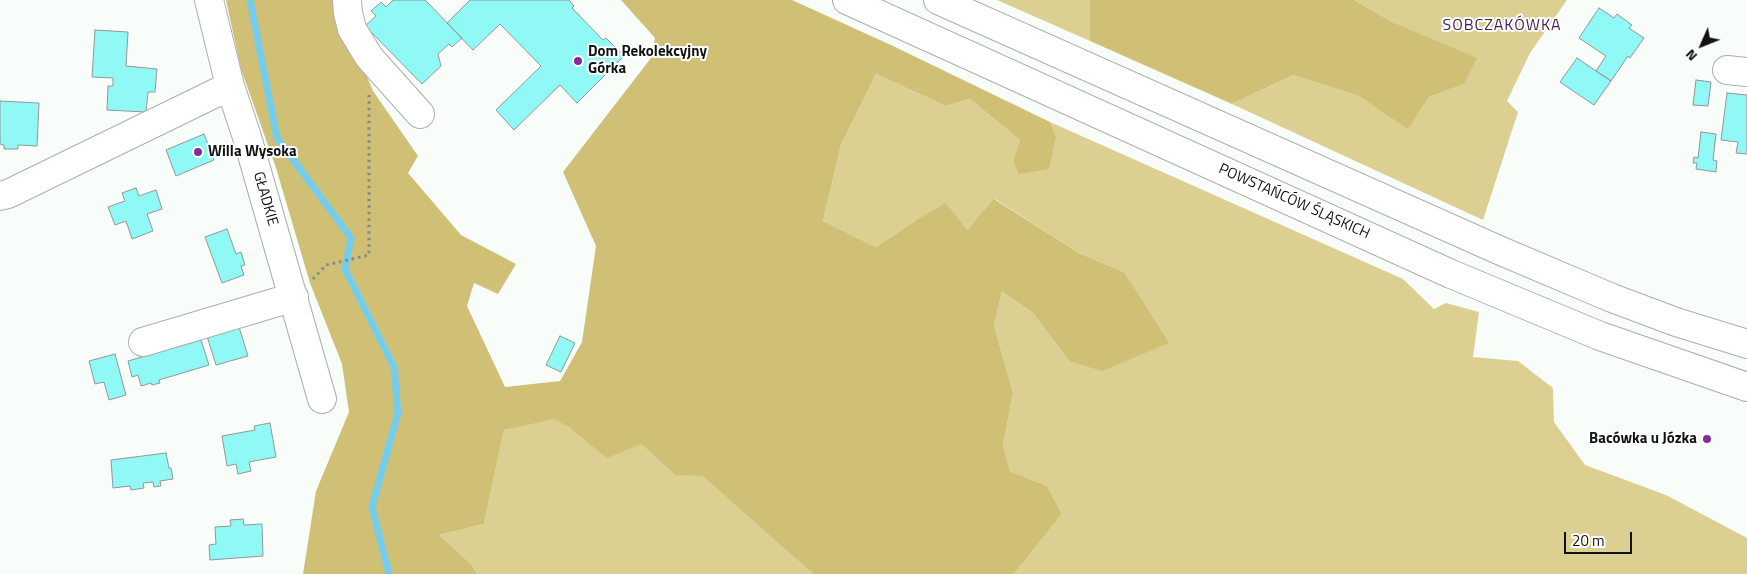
<!DOCTYPE html>
<meta charset="utf-8">
<style>
body{margin:0}
#map{position:relative;width:1747px;height:574px;overflow:hidden;background:#f8fdfa;font-family:"Titillium Web",sans-serif}
canvas{display:block}
.north{position:absolute;left:1677px;top:20px;width:50px;height:50px;-webkit-text-stroke:4px #fff;paint-order:stroke;rotate:226deg;font-size:14px;font-weight:700;line-height:20px;text-align:center;color:#111312}
.north::after{content:'';display:block;margin:auto;width:18px;height:22px;background:#111312;clip-path:polygon(50% 0,100% 100%,50% 72%,0 100%)}
.scale{position:absolute;left:1564px;top:532px;width:68px;height:22px;box-sizing:border-box;border:2px solid #111312;border-top:0;padding-left:6px;font-size:15px;line-height:18px;white-space:nowrap;color:#111312;-webkit-text-stroke:4px #fff;paint-order:stroke}
</style>
<div id="map">
<canvas width="1747" height="574"></canvas>
<div class="north">N</div>
<div class="scale">20 m</div>
</div>
<script>
const ctx = document.querySelector('canvas').getContext('2d');
ctx.lineJoin = 'round';
function fillPath(path, color) { ctx.fillStyle = color; ctx.fill(path, 'evenodd'); }
const toPath = rows => new Path2D(rows.map(r => 'M' + r).join(''));
function trace(path, color, width, dash) { ctx.strokeStyle = color; ctx.lineWidth = width; ctx.lineCap = dash ? 'butt' : 'round'; ctx.setLineDash(dash || []); ctx.stroke(path); }
function label(font, color, halo, rows, align = 'center') {
  ctx.font = font + ' "Titillium Web",sans-serif'; ctx.lineWidth = 4; ctx.setLineDash([]); ctx.textBaseline = 'middle'; ctx.strokeStyle = halo; ctx.fillStyle = color; for (const [text, x, y, turn = 0] of rows) {
    ctx.save(); ctx.translate(x, y); ctx.rotate((+turn || 0) * Math.PI / 180); ctx.textAlign = isNaN(turn) ? turn : align; if (halo) ctx.strokeText(text, 0, 0); ctx.fillText(text, 0, 0); ctx.restore();
  }
}
fillPath(toPath([
 [997,0,1090,0,1090,41],
 [1354,0,1567,0,1530,53,1507,101,1518,112,1483,220,1232,104,1293,75,1359,96,1408,128,1429,97,1464,84,1394,23],
 [876,74,946,106,970,99,1020,140,1013,160,1056,136,1050,122,1403,279,1434,309,1446,303,1479,312,1473,357,1518,361,1553,388,1554,422,1585,465,1666,495,1747,538,1747,574,1014,574,1062,514,1047,486,1010,471,1003,445,1013,393,994,325,1002,292,1032,312,1069,361,1124,272,1079,253,995,199,967,230,915,221,876,247,823,221,841,145],
 [554,418,570,428,641,444,675,475,703,475,813,574,477,574,471,564,439,535,484,524,504,430]
]), '#dbcf92');
fillPath(toPath([
 [226,0,335,0,373,91,418,156,408,173,461,235,516,264,498,294,474,283,467,306,505,387,560,381,582,342,596,246,563,172,651,58,655,38,621,0,792,0,893,46,1050,122,1056,136,1049,169,1019,174,1013,160,1020,140,970,99,946,106,876,74,841,145,823,221,876,247,915,221,946,203,967,230,994,199,1079,253,1124,272,1169,343,1102,371,1069,361,1032,312,1002,292,994,325,1013,393,1003,445,1010,471,1047,486,1062,514,1014,574,813,574,703,476,675,475,641,444,607,458,570,428,554,419,504,430,484,524,439,535,471,564,477,574,303,574,316,491,349,412,342,364,310,283,276,168,241,69],
 [1090,0,1354,0,1394,23,1477,58,1464,84,1429,97,1408,129,1359,96,1293,75,1232,104,1090,41]
]), '#cfc075');
trace(toPath([
 [250,0,277,138,351,238,345,269,394,367,398,413,372,507,389,574]
]), '#75cdee', 7);
const building = toPath([
 [393,0,425,0,462,38,452,47,449,44,438,54,441,66,422,84,365,26,376,16,371,11,381,2,386,7,393,0],
 [470,0,569,0,574,6,572,8,603,40,606,38,624,56,577,103,560,85,514,130,496,110,541,66,500,24,473,50,447,23,470,0],
 [1599,8,1614,18,1617,14,1632,25,1629,28,1644,38,1630,58,1628,56,1611,81,1596,71,1606,56,1579,38,1599,8],
 [95,30,128,32,126,66,157,69,155,92,148,92,146,112,107,110,108,86,113,86,113,78,92,77,95,30],
 [1577,58,1611,81,1594,105,1560,82,1577,58],
 [1696,80,1711,82,1708,106,1693,105,1696,80],
 [1727,93,1747,95,1747,154,1736,153,1738,142,1721,140,1727,93],
 [0,101,39,103,37,146,18,145,18,149,4,149,4,145,0,144,0,101],
 [1701,132,1716,134,1713,160,1717,161,1716,172,1696,169,1697,163,1693,163,1694,157,1698,158,1701,132],
 [204,134,214,160,176,176,166,150,204,134],
 [136,188,139,196,156,190,162,209,147,214,153,231,132,239,126,221,115,225,108,207,125,201,122,193,136,188],
 [227,229,236,254,241,252,245,265,241,266,244,275,222,283,205,237,227,229],
 [238,324,248,356,216,365,206,333,238,324],
 [560,336,575,343,561,372,546,365,560,336],
 [201,340,209,365,159,380,160,383,152,385,151,383,141,386,138,375,132,377,128,361,201,340],
 [115,354,126,395,109,400,104,382,95,384,89,361,115,354],
 [270,423,276,457,249,462,251,471,238,474,236,464,227,466,222,436,255,430,254,426,270,423],
 [166,453,169,468,171,468,173,479,160,481,161,486,154,487,153,482,143,483,144,488,131,490,130,486,113,488,111,460,166,453],
 [243,519,244,525,262,524,263,556,210,560,209,545,216,544,215,527,231,526,230,520,243,519]
]);
fillPath(building, '#91f9f5');
trace(building, '#929797', 1);
const minor = toPath([
 [209,0,230,86,247,137,322,399],
 [347,0,348,13,352,29,369,57,420,114],
 [847,0,1451,274,1600,336,1747,387],
 [938,0,1501,251,1612,298,1676,322,1747,344],
 [1727,70,1747,72],
 [0,196,8,194,230,86],
 [143,342,294,297]
]);
trace(minor, '#abafad', 30);
trace(toPath([
 [313,279,326,265,369,255,369,95]
]), '#868987', 3, [2.5, 4]);
trace(minor, '#fff', 28);
for (const [x, y, r, color] of [
 [578,61,5,"#822b99"],
 [198,152,5,"#822b99"],
 [1707,439,5,"#822b99"]
]) { const dot = new Path2D(); dot.arc(x, y, r, 0, 2 * Math.PI); ctx.fillStyle = color; ctx.fill(dot); trace(dot, '#fff', 2); }
label('bold 15px', '#111312', '#fff', [
 ["Dom Rekolekcyjny",588,52],
 ["Górka",588,69],
 ["Willa Wysoka",208,152],
 ["Bacówka u Józka",1697,439,"right"]
], 'left');
label('15px', '#111312', '#fff', [
 ["GŁADKIE",265,199,74],
 ["POWSTAŃCÓW ŚLĄSKICH",1294,202,24]
]);
ctx.letterSpacing = '1px';
label('16px', '#461c51', '#fff', [
 ["SOBCZAKÓWKA",1502,26]
]);
ctx.letterSpacing = '0px';
</script>
